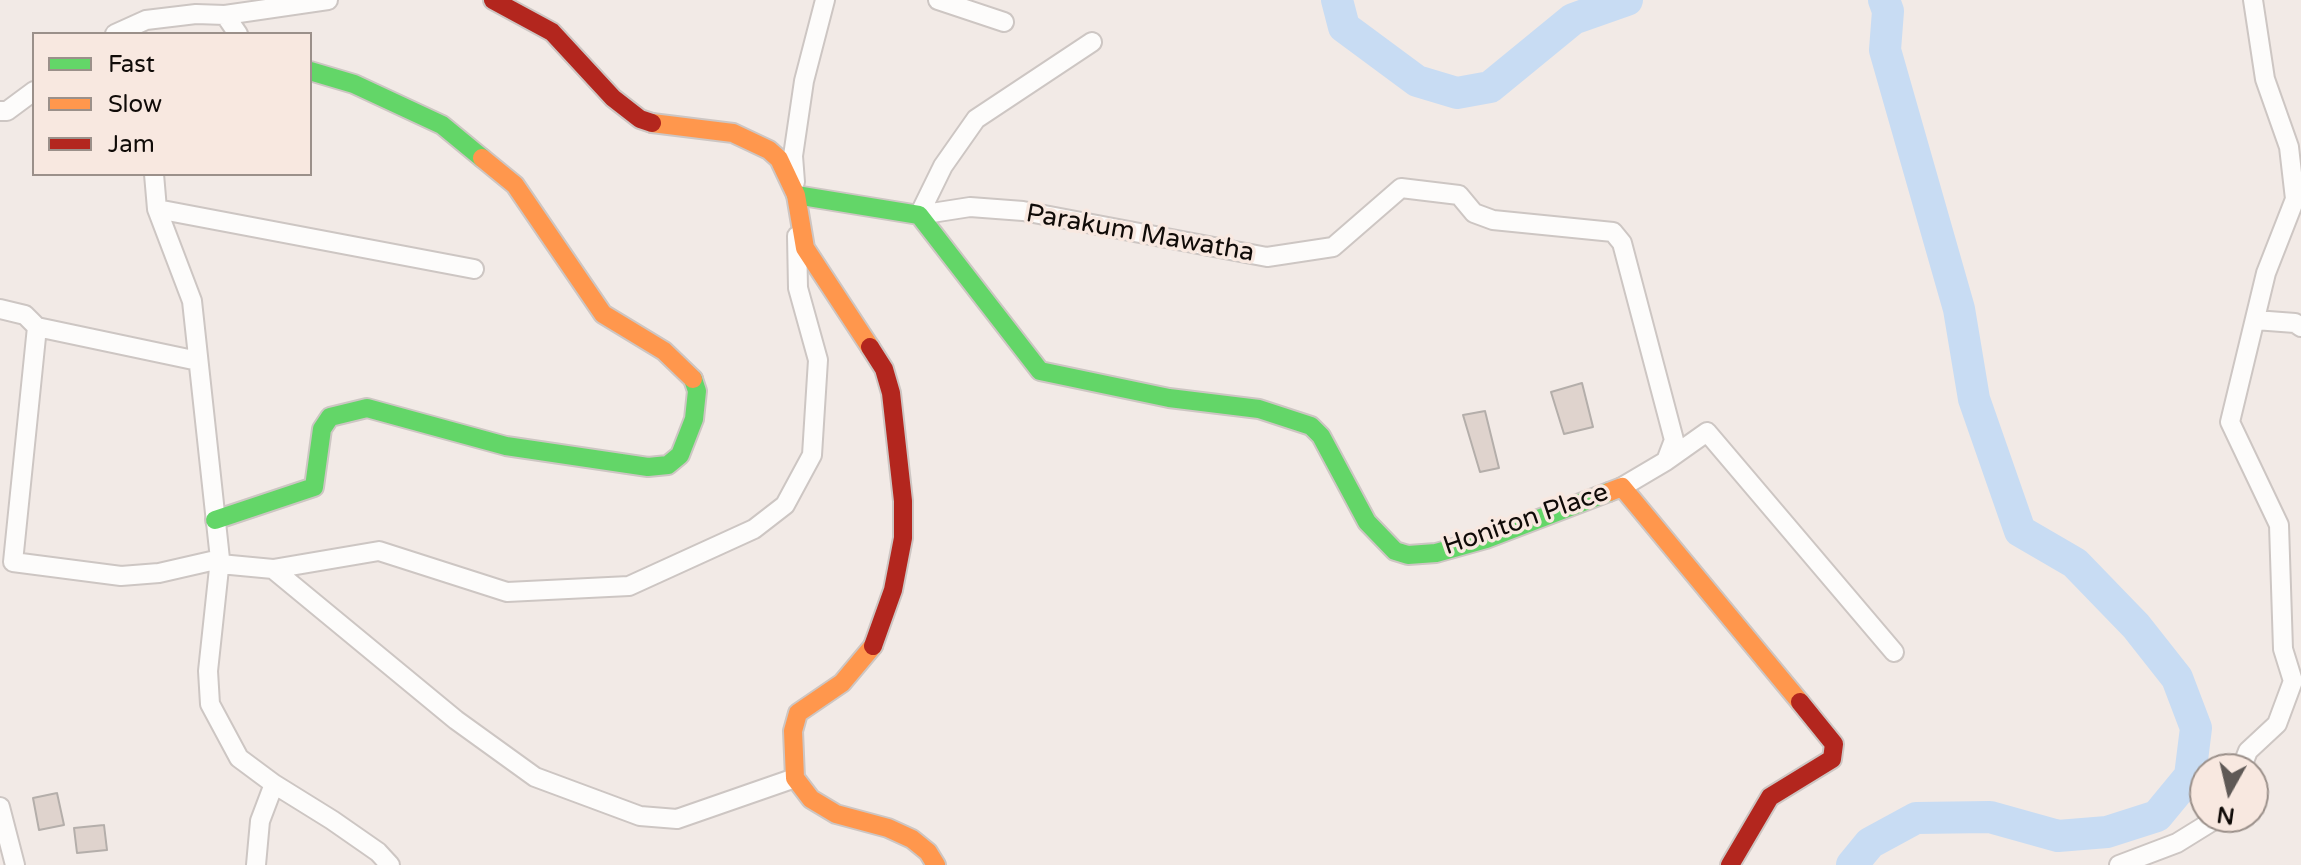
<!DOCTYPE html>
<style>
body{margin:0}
#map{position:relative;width:2301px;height:865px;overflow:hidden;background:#f2eae6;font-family:"Varela Round",sans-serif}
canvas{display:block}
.legend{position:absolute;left:32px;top:32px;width:280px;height:144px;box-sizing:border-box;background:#f8e8e0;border:2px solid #9b908a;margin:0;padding:10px 14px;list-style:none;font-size:24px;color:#100b08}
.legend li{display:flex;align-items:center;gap:16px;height:40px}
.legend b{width:40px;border:2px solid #9b908a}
.north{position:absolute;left:2189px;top:753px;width:80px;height:80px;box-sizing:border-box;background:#f8e8e0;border:2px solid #9b908a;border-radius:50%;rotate:188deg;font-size:22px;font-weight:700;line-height:32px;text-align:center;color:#100b08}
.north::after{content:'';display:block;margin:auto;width:28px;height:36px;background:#5f5956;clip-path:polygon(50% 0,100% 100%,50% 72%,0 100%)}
</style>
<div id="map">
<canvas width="2301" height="865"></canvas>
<ul class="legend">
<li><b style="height:10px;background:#63d668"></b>Fast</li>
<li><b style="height:10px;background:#ff974d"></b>Slow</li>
<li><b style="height:10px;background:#b3261e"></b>Jam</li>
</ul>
<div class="north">N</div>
</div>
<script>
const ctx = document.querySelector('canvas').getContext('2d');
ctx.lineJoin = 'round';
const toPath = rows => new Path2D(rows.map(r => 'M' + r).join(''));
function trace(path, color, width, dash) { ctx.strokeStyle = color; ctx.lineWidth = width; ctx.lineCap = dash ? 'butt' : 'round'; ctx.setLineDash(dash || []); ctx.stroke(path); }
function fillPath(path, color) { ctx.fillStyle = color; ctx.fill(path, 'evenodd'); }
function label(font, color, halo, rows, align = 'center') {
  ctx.font = font + ' "Varela Round",sans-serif'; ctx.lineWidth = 7; ctx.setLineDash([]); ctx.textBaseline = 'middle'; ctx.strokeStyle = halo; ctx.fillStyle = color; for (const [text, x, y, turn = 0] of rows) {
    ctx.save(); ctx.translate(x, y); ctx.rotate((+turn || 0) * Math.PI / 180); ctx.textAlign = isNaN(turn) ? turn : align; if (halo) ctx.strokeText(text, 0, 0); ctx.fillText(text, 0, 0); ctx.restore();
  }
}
trace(toPath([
 [1337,0,1344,27,1417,81,1457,93,1490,87,1573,19,1627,0],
 [1852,865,1870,843,1916,818,1990,817,2058,836,2107,832,2157,816,2190,776,2196,728,2177,678,2136,626,2075,563,2020,531,1974,399,1959,309,1885,50,1888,11,1884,0]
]), '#c8dcf3', 32);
const building = toPath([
 [1582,383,1593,427,1564,434,1551,392,1582,383],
 [1485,411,1499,468,1480,472,1463,415,1485,411],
 [57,793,64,825,39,830,33,798,57,793],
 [104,825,107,850,77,853,74,828,104,825]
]);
fillPath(building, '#dfd3cd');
trace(building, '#b4aeaa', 2);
const street = toPath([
 [938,0,1004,22],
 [225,15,238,34],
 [115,34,146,20,196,14,225,15,328,0],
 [0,111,7,111,34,91],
 [154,174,157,209,192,301,220,559,208,671,210,704,239,758,274,784,260,821,256,865],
 [795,182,793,156,804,81,825,0],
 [157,209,474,269],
 [919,215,970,207,1023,211,1267,257,1333,247,1401,188,1459,195,1474,213,1493,220,1613,232,1622,243,1674,440,1666,461,1622,487],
 [919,215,943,166,976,119,1092,42],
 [0,309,25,315,37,327,13,562,121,576,159,573,220,559],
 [2255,320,2295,323,2301,327],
 [37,327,198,361],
 [1666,461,1707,432,1894,652],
 [220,564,273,569,379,551,507,592,629,586,754,529,785,505,812,455,818,360,798,288,797,236],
 [273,569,456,720,535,777,640,816,677,819,795,778],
 [2241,769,2248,751,2277,724,2293,681,2283,649,2279,525,2230,422,2266,273,2295,199,2289,147,2265,79,2253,0],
 [274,784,332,820,378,852,390,865],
 [0,807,15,865],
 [2119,865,2177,843,2219,817]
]);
const fast = toPath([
 [310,71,354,84,442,125,482,158],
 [796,195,919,215,1040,371,1169,398,1259,409,1311,426,1321,436,1367,522,1395,551,1408,555,1436,553,1486,539,1609,492],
 [215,520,314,487,322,429,330,417,367,408,506,446,648,467,668,465,680,455,694,419,697,391,693,379]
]);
const slow = toPath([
 [652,123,733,133,769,150,779,159,796,195,805,248,870,347],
 [482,158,515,185,603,314,664,351,693,379],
 [1609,492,1622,487,1800,702],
 [873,646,842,683,798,713,793,731,795,778,811,799,836,814,888,828,912,839,928,852,936,865]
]);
const jam = toPath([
 [493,0,552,32,613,98,640,119,652,123],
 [870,347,884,369,891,393,903,501,903,538,893,590,873,646],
 [1730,865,1770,797,1832,759,1834,744,1800,702]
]);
trace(street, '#cdc6c3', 22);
trace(fast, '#cdc6c3', 22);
trace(slow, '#cdc6c3', 22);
trace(jam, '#cdc6c3', 22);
trace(street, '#fdfcfb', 18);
trace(fast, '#63d668', 18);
trace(slow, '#ff974d', 18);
trace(jam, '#b3261e', 18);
label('26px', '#100b08', '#f8e8e0', [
 ["Parakum Mawatha",1140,234,10],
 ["Honiton Place",1526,520,-19]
]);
</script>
